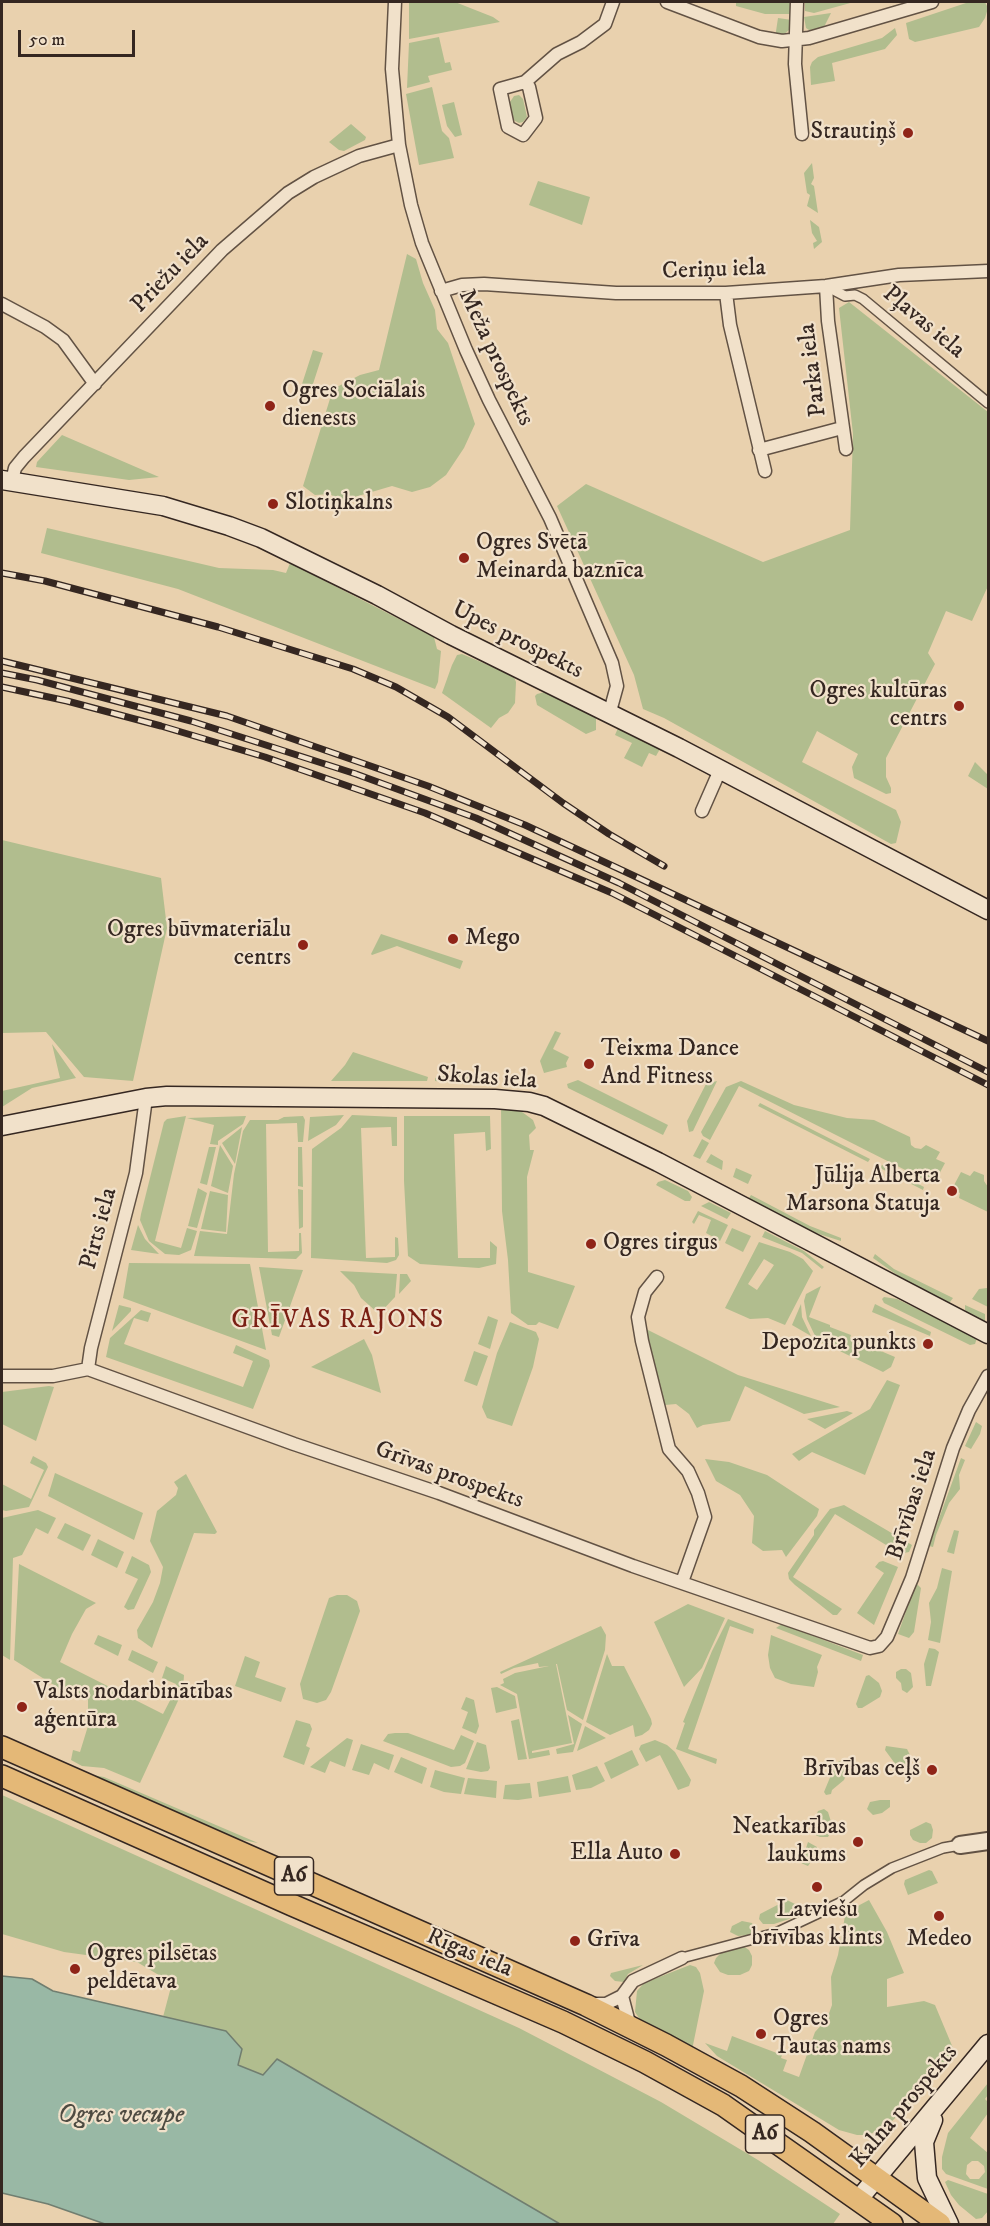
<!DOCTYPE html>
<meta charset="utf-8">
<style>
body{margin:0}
#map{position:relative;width:990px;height:2226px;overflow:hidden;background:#e9d1ae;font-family:"IM FELL DW Pica",serif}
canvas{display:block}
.frame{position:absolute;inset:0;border:3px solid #352721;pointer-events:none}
.scale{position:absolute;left:18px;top:30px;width:117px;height:27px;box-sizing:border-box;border:3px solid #352721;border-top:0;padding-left:8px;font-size:18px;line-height:21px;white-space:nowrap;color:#352721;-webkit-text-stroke:4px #f1e1ca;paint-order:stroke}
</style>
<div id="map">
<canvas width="990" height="2226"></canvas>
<div class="frame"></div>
<div class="scale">50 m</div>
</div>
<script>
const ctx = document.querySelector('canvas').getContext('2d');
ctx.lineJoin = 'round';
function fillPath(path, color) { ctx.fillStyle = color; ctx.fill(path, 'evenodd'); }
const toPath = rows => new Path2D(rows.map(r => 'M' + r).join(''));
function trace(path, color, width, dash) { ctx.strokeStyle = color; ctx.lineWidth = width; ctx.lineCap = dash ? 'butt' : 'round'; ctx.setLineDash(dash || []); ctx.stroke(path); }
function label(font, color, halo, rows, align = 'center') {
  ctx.font = font + ' "IM FELL DW Pica",serif'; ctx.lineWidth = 4.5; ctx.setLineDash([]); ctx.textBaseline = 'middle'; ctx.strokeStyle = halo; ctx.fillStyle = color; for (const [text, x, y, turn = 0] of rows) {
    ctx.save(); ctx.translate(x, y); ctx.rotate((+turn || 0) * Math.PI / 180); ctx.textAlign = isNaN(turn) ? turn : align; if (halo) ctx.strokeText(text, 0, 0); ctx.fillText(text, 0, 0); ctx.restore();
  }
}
fillPath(toPath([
 [409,2,455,2,493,17,500,22,409,39],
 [736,2,790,2,791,14,765,14,736,6],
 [805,2,854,2,814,13,805,11],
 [969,2,985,2,988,8,985,18,979,27,924,40,915,42,909,39,906,23],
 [831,13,821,33,815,34,806,28,804,17],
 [778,18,792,20,790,29,781,37,775,38],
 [895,28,897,35,885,49,832,63,835,81,811,85,810,67,812,62,818,57,882,38],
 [439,37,445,63,450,62,452,70,428,76,430,82,407,88,409,43],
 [432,87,442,131,449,138,454,158,419,165,406,94],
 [519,95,523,99,527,117,523,122,519,123,515,121,512,118,510,102,514,96],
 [454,102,462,135,455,137,447,126,442,105],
 [351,124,366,137,365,140,344,151,339,150,329,142],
 [812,163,814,178,811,184,814,186,818,213,807,206,810,195,807,193,804,173],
 [538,181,590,197,582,225,529,205],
 [810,220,819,227,822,242,814,249,813,243,817,241,812,233],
 [407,254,416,259,423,283,435,310,437,329,448,343,475,424,464,448,446,475,430,487,412,492,392,486,341,501,330,494,315,495,303,486,333,389,360,375,379,370],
 [849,302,988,412,988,586,972,621,946,611,928,653,935,664,886,758,886,777,891,788,891,793,886,794,854,778,852,767,858,754,817,731,802,762,896,810,901,822,896,843,891,844,664,718,643,709,634,675,557,506,586,484,763,562,850,530,853,434,839,308],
 [313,350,323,353,312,387,302,384],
 [62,435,159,477,129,480,36,467,37,462],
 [47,528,219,568,273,570,286,573,290,563,434,637,437,649,441,651,438,682,435,689,178,589,41,553],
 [462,654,507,673,514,677,516,682,515,703,508,713,499,718,491,728,442,693,452,665,457,655],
 [545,692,596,717,596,730,586,734,537,705,535,696,537,694],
 [618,728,660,749,656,756,649,753,642,767,624,758,632,743,615,735],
 [975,762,988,775,988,789,968,776],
 [2,840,161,878,167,928,133,1081,84,1077,46,1032,2,1033],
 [381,934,463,961,460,969,397,946,372,955,371,954],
 [555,1031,561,1033,553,1049,569,1057,566,1063,567,1067,544,1073,540,1061],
 [52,1044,76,1078,32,1088,2,1107,2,1091,60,1078],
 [353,1052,428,1077,427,1081,331,1081,345,1065],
 [447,1074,483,1076,481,1081,466,1084,435,1081,435,1078],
 [578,1080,668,1125,663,1135,568,1088,567,1084],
 [717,1081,693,1131,689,1132,687,1121,706,1084],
 [741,1081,794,1105,847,1118,874,1120,910,1137,911,1145,915,1148,921,1149,926,1145,940,1152,936,1159,945,1163,936,1180,929,1177,927,1181,739,1086,710,1140,703,1136,701,1132,726,1087],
 [760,1103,870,1159,868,1162,758,1106],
 [501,1106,518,1109,533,1120,536,1128,529,1135,530,1150,534,1150,527,1177,528,1272,575,1286,558,1329,539,1322,536,1325,528,1325,511,1313,508,1260,502,1211],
 [344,1115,336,1125,308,1141,310,1117],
 [352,1115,397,1117,397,1146,392,1146,391,1127,361,1128,366,1258,395,1257,395,1237,398,1238,399,1255,396,1260,387,1263,311,1258,312,1149,341,1128],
 [186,1116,155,1241,181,1248,187,1228,197,1231,191,1250,179,1255,165,1254,149,1241,140,1220,141,1214,164,1122,167,1119],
 [246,1116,243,1124,218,1141,218,1145,210,1144,214,1125,187,1118],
 [303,1116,305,1120,303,1142,298,1142,297,1123,266,1124,268,1252,299,1251,299,1233,301,1233,302,1253,296,1259,194,1256,200,1231,227,1234,234,1174,243,1131,250,1120,278,1120,284,1117],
 [404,1116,490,1116,491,1149,486,1151,485,1132,454,1134,458,1258,490,1258,490,1241,497,1247,496,1264,479,1268,420,1264,408,1256,404,1181],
 [242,1127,235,1164,222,1143],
 [702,1139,709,1143,700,1159,693,1156],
 [220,1145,233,1166,228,1193,211,1186],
 [209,1147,216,1147,207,1185,200,1183],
 [298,1147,302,1147,303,1187,298,1186],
 [711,1154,723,1161,722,1170,706,1162],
 [882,1165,924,1187,923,1190,880,1168],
 [736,1168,752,1175,748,1184,733,1177],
 [974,1171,984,1175,984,1181,988,1187,988,1212,959,1198,960,1193,952,1189,961,1172,970,1176],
 [665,1180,688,1191,692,1197,690,1201,685,1201,656,1185,658,1182],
 [198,1188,207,1193,197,1228,188,1226],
 [298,1189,303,1190,303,1227,299,1229],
 [210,1191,228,1195,226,1232,201,1229],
 [751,1195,810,1226,841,1238,841,1241,800,1228,747,1201],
 [709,1202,731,1213,727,1219,701,1206],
 [698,1211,728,1225,720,1241,706,1233,711,1220,699,1215,694,1224,692,1222],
 [138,1225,145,1239,159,1254,131,1250],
 [732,1228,751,1236,743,1252,725,1243],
 [765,1231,804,1251,824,1267,822,1269,802,1253,762,1237],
 [759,1242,790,1252,803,1259,813,1271,785,1325,768,1318,750,1319,725,1308],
 [764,1259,774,1265,757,1290,748,1284],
 [875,1254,894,1269,953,1298,950,1302,945,1303,914,1287,873,1258],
 [129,1263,250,1264,266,1350,123,1298],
 [259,1267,303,1270,279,1337,272,1335],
 [340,1271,397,1274,395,1297,379,1314,361,1298,354,1285],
 [400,1274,407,1274,411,1281,399,1294],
 [821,1286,809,1317,830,1325,830,1327,851,1335,850,1338,895,1357,891,1367,883,1372,817,1340,807,1319,804,1301,806,1294],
 [987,1288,988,1293,988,1307,972,1299,979,1289],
 [884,1297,897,1299,977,1338,975,1344,970,1345,884,1303,882,1299],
 [801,1304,802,1317,811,1336,792,1325],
 [875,1304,931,1332,930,1336,872,1312],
 [119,1305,131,1308,131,1311,112,1331],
 [965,1305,985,1314,985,1324,969,1315,965,1310],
 [141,1310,151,1313,148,1322,134,1318,124,1344,243,1387,253,1361,233,1353,236,1345,269,1360,270,1366,253,1409,106,1357,110,1338],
 [488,1316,498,1320,490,1349,478,1344],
 [510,1322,536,1332,539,1339,533,1367,512,1426,487,1418,482,1407,497,1353],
 [646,1329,738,1375,840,1407,804,1414,745,1386,730,1421,703,1425,697,1428,689,1414,676,1404,665,1405],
 [364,1339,372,1355,381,1393,311,1367],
 [474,1351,488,1356,477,1386,464,1381],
 [887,1380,900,1385,865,1475,812,1452,799,1461,792,1454,870,1409],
 [49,1386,54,1387,36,1441,2,1424,2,1392],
 [847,1411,853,1413,825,1429,807,1419],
 [976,1422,982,1426,980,1434,971,1449,965,1446],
 [33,1456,46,1463,48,1467,29,1507,6,1511,2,1510,2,1484,31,1499,44,1470,30,1463],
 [961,1458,965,1460,959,1475,960,1489,949,1503,936,1535,933,1547,929,1546],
 [705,1459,729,1462,767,1475,819,1509,817,1516,786,1557,782,1550,763,1551,752,1543,754,1516,740,1495,716,1481],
 [55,1473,143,1513,134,1540,48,1496],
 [186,1474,217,1532,215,1534,194,1533,152,1648,138,1638,137,1630,153,1602,160,1583,163,1567,150,1541,157,1511,176,1495,178,1488,174,1482],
 [844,1505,912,1545,909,1552,904,1553,896,1551,835,1514,793,1577,842,1609,837,1615,833,1615,795,1585,789,1579,788,1573,814,1535,814,1530,830,1509],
 [38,1510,56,1518,48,1534,36,1528,22,1555,13,1558,10,1660,2,1655,2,1518],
 [65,1523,91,1535,83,1551,57,1538],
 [954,1530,959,1531,954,1554,947,1552],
 [98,1539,124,1552,117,1568,91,1555],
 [132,1556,149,1565,151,1572,134,1609,128,1610,124,1607,138,1579,125,1573],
 [883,1561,898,1567,874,1625,857,1613,884,1573,875,1567,879,1562],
 [19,1564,96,1603,86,1609,72,1634,60,1662,163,1714,177,1687,176,1684,162,1678,166,1666,184,1675,183,1690,140,1783,104,1768,82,1766,71,1760,73,1750,80,1752,88,1726,88,1700,57,1687,14,1660],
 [942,1568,952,1571,940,1643,928,1640,931,1622,929,1603,937,1588],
 [916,1583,921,1588,914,1632,909,1638,898,1634],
 [337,1595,347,1595,357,1601,360,1611,331,1692,326,1700,317,1703,303,1699,300,1684,329,1598],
 [688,1604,725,1618,702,1668,684,1687,654,1622],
 [728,1619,754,1629,753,1634,730,1626,688,1749,717,1759,716,1764,676,1749,685,1723,683,1722,712,1651],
 [782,1624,863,1655,861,1661,776,1628],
 [601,1626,606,1635,605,1650,583,1720,567,1710,557,1664,556,1664,572,1743,532,1751,532,1753,549,1750,550,1755,529,1759,517,1694,500,1685,504,1683,503,1679,515,1673,549,1666,539,1667,538,1663,514,1668,501,1674,500,1672],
 [98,1635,122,1645,118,1656,94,1644],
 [771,1635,822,1655,817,1667,818,1672,814,1687,791,1684,775,1678,770,1668,768,1655],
 [929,1648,935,1649,939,1652,931,1686,926,1686,924,1664],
 [132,1650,158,1662,153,1673,128,1660],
 [607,1654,612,1666,624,1666,651,1719,652,1724,649,1730,642,1735,635,1737,633,1725,610,1735,586,1722],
 [245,1656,260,1662,255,1677,286,1688,281,1702,235,1686],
 [901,1669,906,1669,911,1673,913,1687,907,1693,902,1690,901,1683,896,1678,896,1672],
 [869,1675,879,1683,882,1691,880,1697,862,1708,858,1708,856,1704,866,1676],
 [497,1687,515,1696,517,1708,496,1713,491,1688],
 [466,1697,474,1700,479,1726,476,1734,462,1728,468,1712,461,1709],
 [568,1715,582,1724,573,1752,557,1754,556,1749,574,1744],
 [519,1719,527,1759,518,1760,511,1721],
 [296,1720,310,1724,312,1729,306,1746,310,1748,304,1765,283,1757],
 [585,1726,606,1738,577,1751],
 [395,1733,408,1733,454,1750,461,1735,474,1741,465,1763,460,1766,451,1767,383,1741,388,1734],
 [347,1738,353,1740,345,1767,330,1761,325,1773,310,1767],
 [655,1740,667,1745,675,1752,691,1780,689,1786,678,1790,660,1755,646,1762,639,1749,641,1745],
 [477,1742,486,1745,490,1768,488,1771,481,1772,466,1769],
 [361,1744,394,1755,389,1770,374,1763,369,1775,352,1770],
 [886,1746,907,1749,911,1757,909,1762,903,1766,896,1765,885,1750],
 [632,1750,639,1765,611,1779,604,1763],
 [401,1757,427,1768,422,1784,394,1772],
 [840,1761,844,1765,847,1773,844,1780,832,1790,831,1794,826,1795,824,1792,836,1763],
 [597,1766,605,1781,591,1788,576,1790,572,1775],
 [435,1770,465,1778,461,1794,444,1792,430,1787],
 [81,1773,104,1777,258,1843,232,1838],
 [568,1776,571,1792,539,1797,537,1782],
 [468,1778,497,1781,496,1798,464,1794],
 [530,1783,532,1798,518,1800,503,1799,505,1785],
 [2,1795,519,2028,661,2102,758,2160,840,2214,833,2224,560,2224,277,2059,263,2075,238,2065,226,2031,163,2017,172,1983,137,1962,64,1952,2,1934],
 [880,1800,890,1800,890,1807,882,1813,873,1815,867,1809,870,1802],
 [824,1809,828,1812,833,1828,828,1837,820,1837,813,1834,811,1830,818,1811],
 [926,1822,931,1824,933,1830,932,1838,926,1843,920,1843,913,1840,910,1835,910,1830],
 [808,1842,817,1847,814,1857,808,1866,801,1863],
 [929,1870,932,1871,938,1883,908,1895,904,1884,905,1880],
 [787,1900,795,1904,799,1910,795,1917,774,1924,763,1924,759,1919,760,1914],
 [869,1900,887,1932,904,1973,887,1979,887,2007,924,2001,935,2005,953,2048,952,2054,911,2103,890,2123,869,2135,857,2135,839,2130,717,2056,705,2043,727,2051,732,2036,782,2055,781,2058,787,2060,783,2071,799,2077,815,2032,827,2019,832,2005,831,1977,838,1955,845,1916,854,1908],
 [742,1921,752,1923,755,1931,748,1935,738,1936,730,1932,732,1926],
 [743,1946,749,1950,752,1956,752,1965,749,1971,740,1975,728,1975,720,1972,714,1963,716,1958,721,1953],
 [643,1965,628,1974,624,1982,615,1981,610,1976,611,1973],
 [690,1965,696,1967,700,1973,704,1991,692,2050,641,2021,635,2012,637,1991,644,1983],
 [988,2083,988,2095,985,2099,988,2102,988,2113,970,2138,988,2153,988,2189,946,2174,942,2169,942,2157,948,2133],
 [972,2161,978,2161,984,2166,985,2172,979,2179,970,2179,966,2174,967,2165],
 [948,2180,988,2194,988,2211,982,2218,976,2219,959,2205,951,2195,945,2182]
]), '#b1bd8e');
const water = toPath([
 [2,1976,32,1979,53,1991,226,2031,242,2049,238,2065,263,2075,277,2059,560,2224,105,2224,48,2204,2,2193,2,1976]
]);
fillPath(water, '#99b8a5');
trace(water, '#717e70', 1.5);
const pedestrian = toPath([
 [826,286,845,296,855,295,863,299,988,403],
 [682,1958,776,1933,844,1901,864,1885,892,1868,943,1848,960,1845]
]);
const minor = toPath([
 [395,2,392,69,399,145,411,205,422,243,466,350,489,400,550,518,612,663,617,686,609,715],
 [667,2,759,37,782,41,809,38,932,2],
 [797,2,795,64,802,134],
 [525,82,529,87,536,118,523,135,508,127,500,89,525,82,557,54,581,42,605,24,613,2],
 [826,286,828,321,846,449],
 [441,291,462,285,484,284,616,293,726,293,826,286,899,275,988,271],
 [726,293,730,325,765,471],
 [2,304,45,327,63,340,95,384],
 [759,450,842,428],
 [12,481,15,468,24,457,222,250,288,193,314,177,359,156,399,145],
 [702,811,720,770],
 [657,1277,645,1292,638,1317,642,1341,669,1449,688,1471,698,1493,705,1517,682,1582],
 [88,1369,91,1348,136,1173,146,1098],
 [2,1376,53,1376,88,1369,294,1444,439,1493,633,1566,870,1648,879,1646,887,1637,912,1578,953,1448,969,1410,988,1376],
 [622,1996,628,2019,634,2028],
 [590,2004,606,2004,622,1996,633,1981,682,1958]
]);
const tertiary = toPath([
 [960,1845,988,1841]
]);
const secondary = toPath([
 [2,480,163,506,229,526,261,538,377,595,451,635,679,748,988,910],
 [2,1126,146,1098,167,1096,495,1099,529,1102,544,1106,658,1162,988,1334],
 [933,2120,924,2142,927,2178,949,2224],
 [858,2200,988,2044]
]);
const trunk = toPath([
 [2,1747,586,2005,666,2045,741,2086,812,2132,940,2224],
 [2,1776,292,1905,563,2022,645,2062,723,2105,892,2224]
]);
trace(pedestrian, '#625244', 12);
trace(minor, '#625244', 15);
trace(tertiary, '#625244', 20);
trace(secondary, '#352721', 21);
trace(trunk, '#352721', 24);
trace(pedestrian, '#f1e1ca', 9);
trace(minor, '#f1e1ca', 12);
trace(tertiary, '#f1e1ca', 16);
trace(secondary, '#f1e1ca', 18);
trace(trunk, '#e4b877', 21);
const rail = toPath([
 [2,573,45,581,218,627,353,669,396,687,448,717,563,803,609,834,664,866],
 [2,661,227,716,428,786,525,825,988,1041],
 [2,673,37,680,191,721,356,774,476,818,619,883,988,1072],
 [2,687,67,701,161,726,265,757,425,813,612,893,988,1085]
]);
trace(rail, '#352721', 7);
trace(rail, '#f1e1ca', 4.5, [14]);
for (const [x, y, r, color] of [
 [908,133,6,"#8f2418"],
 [270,406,6,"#8f2418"],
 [273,504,6,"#8f2418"],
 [464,558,6,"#8f2418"],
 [959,706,6,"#8f2418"],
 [453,939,6,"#8f2418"],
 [303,945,6,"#8f2418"],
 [589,1064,6,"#8f2418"],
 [952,1191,6,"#8f2418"],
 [591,1244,6,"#8f2418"],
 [928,1344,6,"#8f2418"],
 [22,1707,6,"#8f2418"],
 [932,1770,6,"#8f2418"],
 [858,1842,6,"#8f2418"],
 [675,1854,6,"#8f2418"],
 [817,1887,6,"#8f2418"],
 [939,1916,6,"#8f2418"],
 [575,1941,6,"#8f2418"],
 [75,1969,6,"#8f2418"],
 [761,2034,6,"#8f2418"]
]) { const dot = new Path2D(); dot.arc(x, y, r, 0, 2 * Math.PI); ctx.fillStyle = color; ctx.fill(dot); trace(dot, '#f1e1ca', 2); }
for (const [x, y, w] of [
 [294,1876,39],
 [765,2134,39]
]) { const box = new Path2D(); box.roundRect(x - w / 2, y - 19, w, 38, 4.5); ctx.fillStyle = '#f1e1ca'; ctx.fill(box); trace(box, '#352721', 1.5); }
label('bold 22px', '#352721', null, [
 ["A6",294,1876],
 ["A6",765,2134]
]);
label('24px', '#352721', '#f1e1ca', [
 ["Strautiņš",896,133,"right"],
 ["Ogres Sociālais",282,392],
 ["dienests",282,420],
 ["Slotiņkalns",285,504],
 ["Ogres Svētā",476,544],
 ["Meinarda baznīca",476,572],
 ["Ogres kultūras",947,692,"right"],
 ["centrs",947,720,"right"],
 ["Ogres būvmateriālu",291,931,"right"],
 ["centrs",291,959,"right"],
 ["Mego",465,939],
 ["Teixma Dance",601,1050],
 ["And Fitness",601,1078],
 ["Jūlija Alberta",940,1177,"right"],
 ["Marsona Statuja",940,1205,"right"],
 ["Ogres tirgus",603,1244],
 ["Depozīta punkts",916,1344,"right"],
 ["Valsts nodarbinātības",34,1693],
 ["aģentūra",34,1721],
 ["Brīvības ceļš",920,1770,"right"],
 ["Neatkarības",846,1828,"right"],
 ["laukums",846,1856,"right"],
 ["Ella Auto",663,1854,"right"],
 ["Latviešu",817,1911,"center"],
 ["brīvības klints",817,1939,"center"],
 ["Medeo",939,1940,"center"],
 ["Grīva",587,1941],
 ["Ogres pilsētas",87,1955],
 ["peldētava",87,1983],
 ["Ogres",773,2020],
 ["Tautas nams",773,2048]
], 'left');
label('24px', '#352721', '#f1e1ca', [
 ["Ceriņu iela",714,271,-2],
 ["Priežu iela",171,274,-46],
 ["Pļavas iela",923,323,40],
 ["Meža prospekts",495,358,65],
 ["Parka iela",814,370,-97],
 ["Upes prospekts",517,641,27],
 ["Skolas iela",487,1079,4],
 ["Pirts iela",100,1229,-75],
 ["Grīvas prospekts",449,1476,20],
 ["Brīvības iela",913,1505,-72],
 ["Rīgas iela",469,1954,23],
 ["Kalna prospekts",905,2107,-50]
]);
ctx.letterSpacing = '1.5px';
label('26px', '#7a1f14', '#f1e1ca', [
 ["GRĪVAS RAJONS",338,1322]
]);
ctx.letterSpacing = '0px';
label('italic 26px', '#4e4b42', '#f1e1ca', [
 ["Ogres vecupe",121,2117]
]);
</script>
